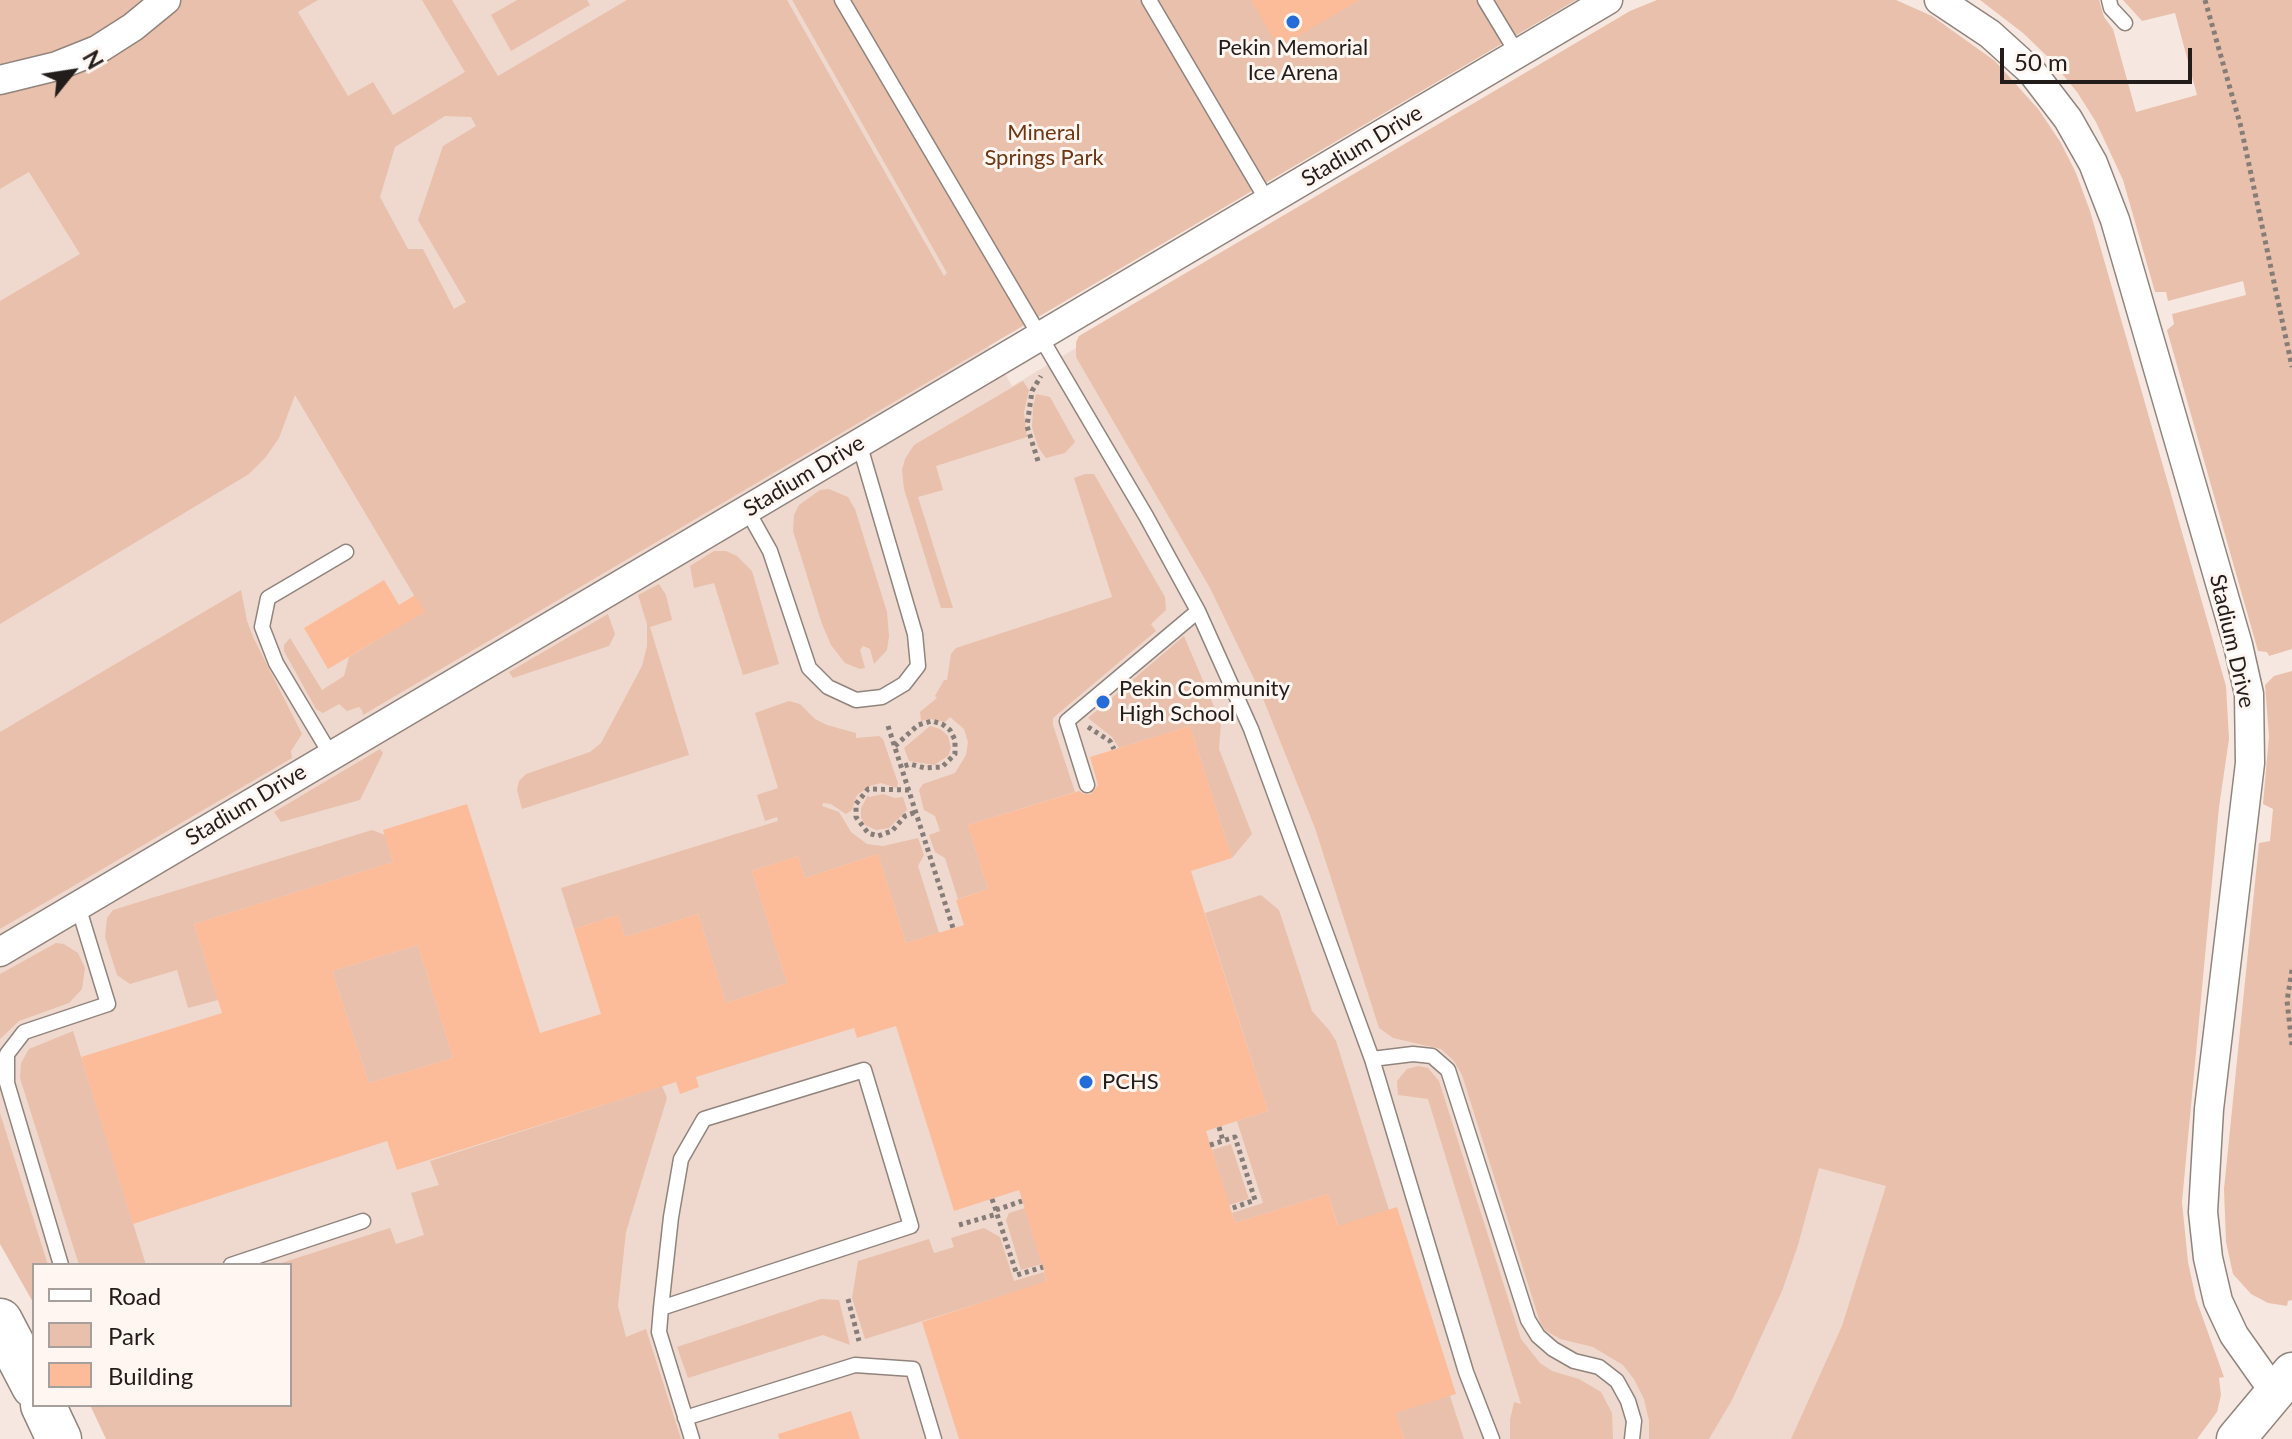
<!DOCTYPE html>
<style>
body{margin:0}
#map{position:relative;width:2292px;height:1439px;overflow:hidden;background:#f6e8e0;font-family:Lato,sans-serif}
canvas{display:block}
.legend{position:absolute;left:32px;top:1263px;width:260px;height:144px;box-sizing:border-box;background:#fff6f2;border:2px solid #a79f9c;margin:0;padding:10px 14px;list-style:none;font-size:24px;color:#221c1a}
.legend li{display:flex;align-items:center;gap:16px;height:40px}
.legend b{width:40px;border:2px solid #a79f9c}
.north{position:absolute;left:32px;top:32px;width:80px;height:80px;-webkit-text-stroke:6px #fff6f2;paint-order:stroke;rotate:60deg;font-size:22px;font-weight:700;line-height:32px;text-align:center;color:#221c1a}
.north::after{content:'';display:block;margin:auto;width:28px;height:36px;background:#221c1a;clip-path:polygon(50% 0,100% 100%,50% 72%,0 100%)}
.scale{position:absolute;left:2000px;top:48px;width:192px;height:36px;box-sizing:border-box;border:4px solid #221c1a;border-top:0;padding-left:10px;font-size:24px;line-height:28px;white-space:nowrap;color:#221c1a;-webkit-text-stroke:6px #fff6f2;paint-order:stroke}
</style>
<div id="map">
<canvas width="2292" height="1439"></canvas>
<ul class="legend">
<li><b style="height:10px;background:#fff"></b>Road</li>
<li><b style="height:22px;background:#e8c0ab"></b>Park</li>
<li><b style="height:22px;background:#fcbc9a"></b>Building</li>
</ul>
<div class="north">N</div>
<div class="scale">50 m</div>
</div>
<script>
const ctx = document.querySelector('canvas').getContext('2d');
ctx.lineJoin = 'round';
function fillPath(path, color) { ctx.fillStyle = color; ctx.fill(path, 'evenodd'); }
const toPath = rows => new Path2D(rows.map(r => 'M' + r).join(''));
function trace(path, color, width, dash) { ctx.strokeStyle = color; ctx.lineWidth = width; ctx.lineCap = dash ? 'butt' : 'round'; ctx.setLineDash(dash || []); ctx.stroke(path); }
function label(font, color, halo, rows, align = 'center') {
  ctx.font = font + ' Lato,sans-serif'; ctx.lineWidth = 6; ctx.setLineDash([]); ctx.textBaseline = 'middle'; ctx.strokeStyle = halo; ctx.fillStyle = color; for (const [text, x, y, turn = 0] of rows) {
    ctx.save(); ctx.translate(x, y); ctx.rotate((+turn || 0) * Math.PI / 180); ctx.textAlign = isNaN(turn) ? turn : align; if (halo) ctx.strokeText(text, 0, 0); ctx.fillText(text, 0, 0); ctx.restore();
  }
}
fillPath(toPath([
 [318,0,792,0,1012,386,1645,10,1693,0,1858,0,2170,1258,2174,1439,120,1439,290,1405,290,1265,34,1265,0,1240,0,189]
]), '#efd9ce');
fillPath(toPath([
 [0,0,318,0,298,12,348,96,373,82,393,115,465,72,422,0,452,0,498,76,627,0,787,0,944,276,947,273,792,0,1576,0,363,715,362,710,359,707,347,711,339,704,323,713,316,709,284,651,284,645,290,638,322,690,344,676,349,657,424,612,295,395,279,438,265,458,249,474,0,624,0,301,80,254,29,172,0,189],
 [445,116,471,117,476,126,443,146,418,220,466,302,454,309,423,249,408,249,380,197,395,147],
 [517,0,587,0,590,5,511,51,491,15],
 [1657,0,1896,0,1932,16,1995,61,2039,110,2061,143,2076,173,2090,211,2226,686,2229,739,2219,807,2182,1202,2188,1262,2196,1299,2224,1377,2219,1378,2221,1395,2217,1412,2197,1439,1791,1439,1842,1326,1886,1186,1819,1168,1798,1245,1782,1291,1732,1400,1709,1439,1649,1439,1649,1421,1644,1399,1634,1379,1623,1365,1593,1347,1560,1339,1545,1330,1540,1322,1462,1075,1454,1061,1441,1049,1393,1038,1379,1028,1315,828,1260,691,1210,588,1076,357,1076,342,1079,336,1630,11],
 [1980,0,2099,0,2104,17,2113,29,2136,112,2197,95,2175,13,2142,21,2123,0,2292,0,2292,649,2269,656,2267,652,2258,651,2167,330,2174,324,2172,314,2246,295,2243,281,2168,301,2166,292,2155,292,2123,180,2096,122,2077,92,2049,58,2023,33],
 [1023,381,1029,390,1024,412,1027,437,936,466,943,490,918,497,953,608,941,608,904,489,902,470,905,459,914,445],
 [1036,394,1050,397,1075,442,1065,453,1046,458,1038,447,1032,427,1033,407],
 [1085,474,1094,474,1165,597,1166,610,1151,624,1156,631,1053,718,1053,725,1075,792,968,825,988,889,958,899,945,858,935,852,929,835,940,831,935,816,924,810,919,790,923,784,955,773,966,755,968,742,964,729,950,717,945,722,930,719,921,721,920,712,937,698,935,696,944,680,947,680,951,654,956,648,1112,597,1074,478],
 [829,489,848,497,855,509,887,612,889,636,887,650,874,664,870,649,863,646,860,650,865,668,860,669,845,663,831,645,822,624,793,531,794,515,799,505,820,490],
 [714,551,726,551,737,556,752,571,779,664,743,675,714,583,694,588,690,566],
 [659,584,666,595,672,620,650,627,689,755,522,809,517,790,519,781,526,774,590,752,601,743,642,666,647,646,647,624,638,595],
 [241,590,247,621,254,639,302,734,291,751,292,758,0,929,0,732],
 [608,614,615,634,609,646,513,678,509,672],
 [1184,636,1221,723,1219,749,1252,834,1232,858,1190,726,1119,748,1112,737,1088,718],
 [2292,671,2292,1300,2288,1301,2287,1306,2268,1303,2251,1294,2233,1274,2226,1242,2224,1189,2259,843,2270,841,2273,809,2263,804,2269,736,2265,685,2274,676],
 [789,701,800,704,815,719,827,725,856,733,856,738,879,736,883,739,898,783,897,788,881,783,870,786,857,795,852,810,846,814,831,804,823,803,822,806,839,812,851,832,867,844,883,846,918,838,924,855,918,866,939,933,906,943,878,854,805,878,798,856,752,871,787,983,726,1003,698,914,625,937,618,915,574,929,561,888,778,821,777,817,765,821,757,795,778,788,755,713],
 [930,726,940,729,948,736,951,748,948,756,934,765,909,761,904,748],
 [380,749,383,753,360,800,281,822,274,812],
 [883,794,895,798,903,797,907,810,889,828,876,830,865,825,861,817,861,808,868,795,869,797],
 [372,830,385,835,393,862,194,924,218,1000,188,1008,177,970,130,984,117,975,105,937,107,918,113,910],
 [1261,895,1279,910,1312,1011,1329,1030,1336,1041,1389,1210,1349,1259,1328,1194,1235,1223,1232,1213,1263,1203,1237,1121,1268,1111,1205,913],
 [56,943,64,944,78,953,85,968,82,989,69,1003,19,1021,0,1039,0,974],
 [418,945,453,1058,369,1083,332,971],
 [73,1031,146,1265,79,1265,20,1078,21,1063,29,1049],
 [1418,1066,1428,1068,1439,1081,1521,1339,1540,1363,1552,1371,1579,1379,1601,1392,1612,1413,1613,1439,1510,1439,1510,1420,1514,1402,1521,1404,1428,1099,1398,1095,1397,1081,1407,1069],
 [662,1086,667,1098,626,1232,618,1306,626,1337,646,1329,681,1439,106,1439,90,1405,290,1405,290,1265,275,1265,390,1228,396,1244,424,1235,411,1193,439,1185,430,1161],
 [0,1113,48,1265,34,1265,34,1304,0,1244],
 [1231,1144,1249,1199,1229,1205,1212,1150],
 [1025,1208,1042,1264,1021,1270,1006,1220,1009,1213],
 [984,1228,1000,1237,1014,1281,1044,1272,1047,1282,865,1339,852,1298,858,1261,929,1239,934,1253,954,1247,951,1238],
 [821,1299,839,1300,850,1345,823,1335,688,1378,677,1347],
 [1385,1378,1450,1396,1464,1439,1404,1439]
]), '#e8c0ab');
fillPath(toPath([
 [1251,0,1360,0,1279,47],
 [384,580,399,605,415,595,425,612,328,669,304,628],
 [1190,726,1232,858,1191,871,1268,1111,1206,1131,1212,1150,1235,1223,1328,1194,1338,1226,1397,1207,1456,1394,1396,1413,1404,1439,959,1439,922,1322,1047,1281,1019,1190,954,1211,896,1026,857,1038,854,1028,696,1077,699,1087,680,1094,676,1082,397,1170,387,1141,133,1224,81,1057,222,1013,194,924,393,862,383,830,467,804,540,1033,601,1014,574,929,618,915,625,937,698,914,726,1003,787,983,752,871,798,856,805,878,878,854,906,943,964,925,956,900,988,889,968,825,1079,791,1084,794,1091,794,1098,785,1090,757],
 [418,945,453,1058,369,1083,332,971],
 [851,1411,860,1439,779,1439,778,1434]
]), '#fcbc9a');
const lane = toPath([
 [842,0,1146,516,1198,611,1251,729,1372,1059,1466,1372,1492,1439],
 [1149,0,1268,202],
 [1485,0,1517,53],
 [2109,0,2111,8,2125,23],
 [747,510,770,551,809,668,828,687,856,700,882,697,904,684,918,666,915,634,859,443],
 [331,755,276,663,262,627,268,598,346,552],
 [1087,785,1067,721,1198,611],
 [1372,1059,1413,1054,1432,1056,1448,1070,1528,1320,1538,1336,1553,1349,1574,1361,1599,1367,1617,1381,1628,1401,1634,1421,1632,1439],
 [61,1265,7,1083,7,1054,24,1032,108,1004,78,906],
 [231,1265,363,1221],
 [661,1308,911,1226,864,1070,704,1119,681,1159,671,1217,661,1308,659,1332,692,1439],
 [685,1418,855,1365,913,1369,934,1439]
]);
const street = toPath([
 [1939,0,1990,34,2032,72,2068,119,2093,163,2115,220,2238,645,2249,694,2250,763,2209,1109,2203,1212,2208,1258,2218,1301,2234,1335,2275,1393],
 [0,80,57,66,97,50,133,27,166,0],
 [0,952,1608,0]
]);
const secondary = toPath([
 [2236,1439,2292,1372]
]);
const primary = toPath([
 [0,1321,34,1386],
 [43,1405,59,1439]
]);
trace(lane, '#90847d', 17);
trace(street, '#90847d', 31);
trace(secondary, '#90847d', 41);
trace(primary, '#90847d', 47);
trace(toPath([
 [2205,0,2241,127,2292,367],
 [1038,461,1027,426,1032,391,1041,376],
 [888,726,953,928],
 [1088,727,1110,741,1114,749],
 [895,746,918,725,932,721,942,724,950,730,955,740,955,754,942,767,925,768,910,764,901,767],
 [909,790,868,789,856,804,856,817,868,833,878,836,892,831,905,816,916,812],
 [2292,970,2287,1001,2292,1045],
 [1219,1127,1223,1141],
 [1210,1145,1235,1137,1255,1200,1230,1209],
 [992,1199,997,1213],
 [996,1210,1022,1201],
 [959,1225,997,1214,1017,1275,1043,1267],
 [848,1299,859,1341]
]), '#877d78', 5, [4, 4]);
trace(lane, '#fff', 14);
trace(street, '#fff', 28);
trace(secondary, '#fff', 38);
trace(primary, '#fff', 44);
for (const [x, y, r, color] of [
 [1293,22,8,"#246dd9"],
 [1103,702,8,"#246dd9"],
 [1086,1082,8,"#246dd9"]
]) { const dot = new Path2D(); dot.arc(x, y, r, 0, 2 * Math.PI); ctx.fillStyle = color; ctx.fill(dot); trace(dot, '#fff6f2', 3); }
label('22px', '#221c1a', '#fff6f2', [
 ["Pekin Memorial",1293,48,"center"],
 ["Ice Arena",1293,73,"center"],
 ["Pekin Community",1119,689],
 ["High School",1119,714],
 ["PCHS",1102,1082]
], 'left');
label('22px', '#6f3612', '#fff6f2', [
 ["Mineral",1044,133],
 ["Springs Park",1044,158]
]);
label('22px', '#221c1a', '#fff6f2', [
 ["Stadium Drive",1362,146,-31],
 ["Stadium Drive",804,476,-31],
 ["Stadium Drive",2232,641,77],
 ["Stadium Drive",246,805,-31]
]);
</script>
